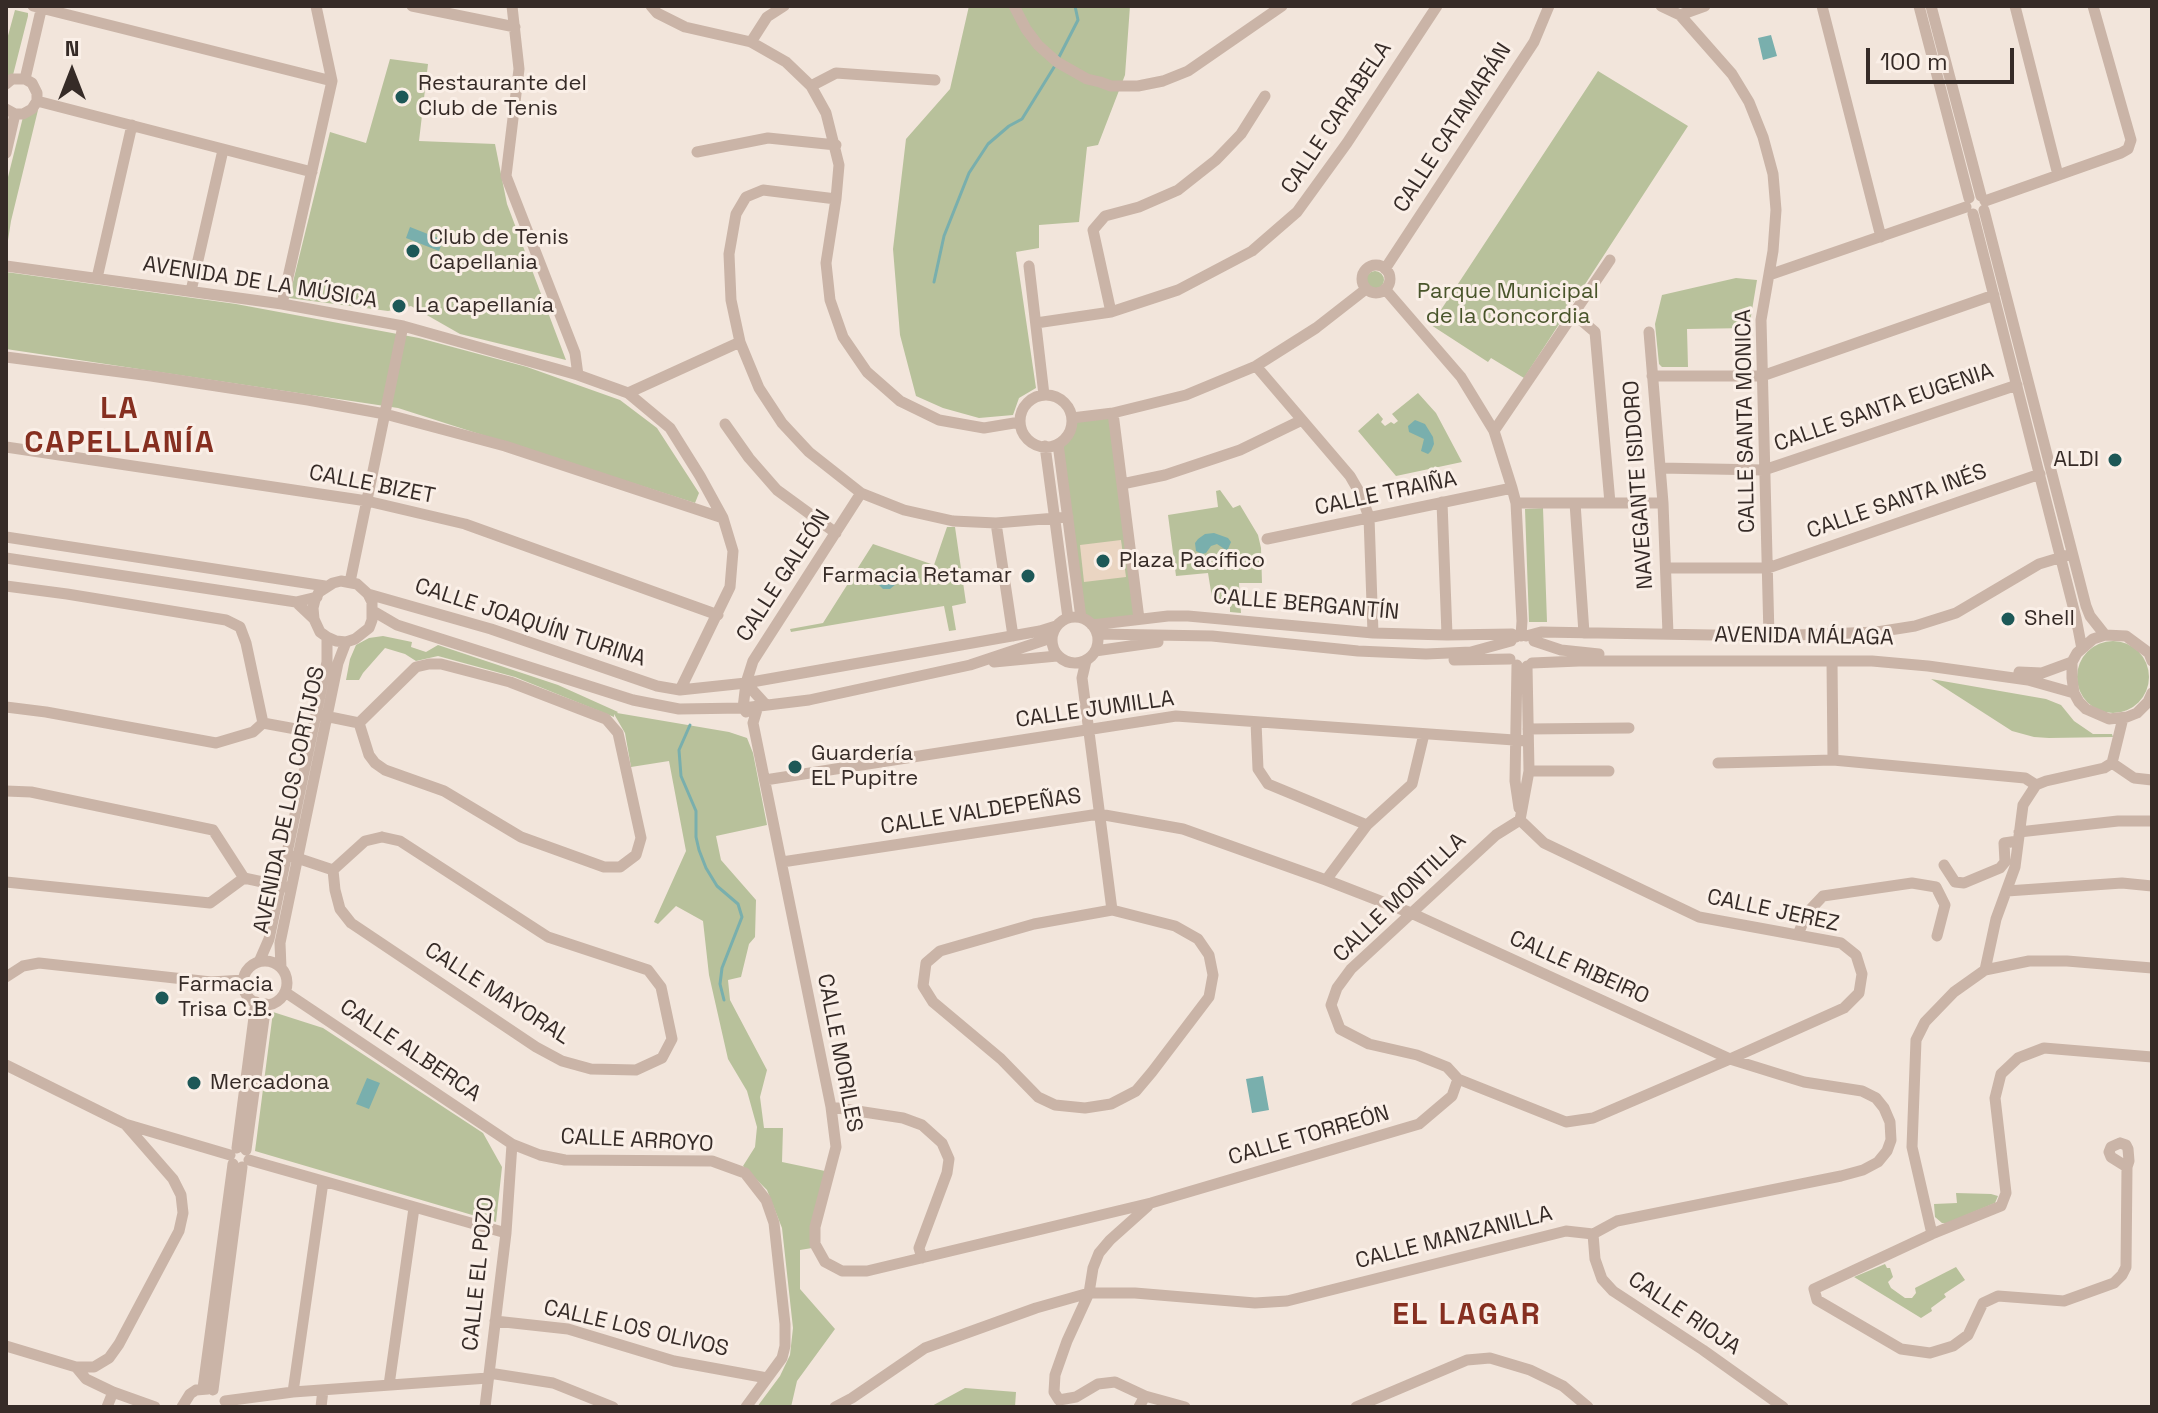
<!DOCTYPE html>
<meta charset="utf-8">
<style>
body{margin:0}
#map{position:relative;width:2158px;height:1413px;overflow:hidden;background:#f2e5db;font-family:"Space Grotesk",sans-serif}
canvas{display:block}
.frame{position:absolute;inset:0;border:8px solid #362b27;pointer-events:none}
.north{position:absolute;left:32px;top:32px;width:80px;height:80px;-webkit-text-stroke:6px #faefe7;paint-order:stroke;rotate:0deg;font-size:22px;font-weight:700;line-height:32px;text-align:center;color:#362b27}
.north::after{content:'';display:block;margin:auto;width:28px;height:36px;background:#362b27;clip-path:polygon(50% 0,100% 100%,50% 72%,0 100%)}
.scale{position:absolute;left:1866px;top:48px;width:148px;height:36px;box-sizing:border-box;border:4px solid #362b27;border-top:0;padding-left:10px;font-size:24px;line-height:28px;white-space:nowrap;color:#362b27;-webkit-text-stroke:6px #faefe7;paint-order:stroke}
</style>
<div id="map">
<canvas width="2158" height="1413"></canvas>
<div class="frame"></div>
<div class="north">N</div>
<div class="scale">100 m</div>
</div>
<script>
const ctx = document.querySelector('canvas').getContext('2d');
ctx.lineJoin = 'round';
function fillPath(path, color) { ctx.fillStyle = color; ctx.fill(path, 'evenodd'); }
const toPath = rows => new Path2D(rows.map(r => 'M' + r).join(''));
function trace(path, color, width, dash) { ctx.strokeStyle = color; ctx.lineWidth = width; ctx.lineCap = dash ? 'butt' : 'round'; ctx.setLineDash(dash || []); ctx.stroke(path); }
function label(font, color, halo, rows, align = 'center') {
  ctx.font = font + ' "Space Grotesk",sans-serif'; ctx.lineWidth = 6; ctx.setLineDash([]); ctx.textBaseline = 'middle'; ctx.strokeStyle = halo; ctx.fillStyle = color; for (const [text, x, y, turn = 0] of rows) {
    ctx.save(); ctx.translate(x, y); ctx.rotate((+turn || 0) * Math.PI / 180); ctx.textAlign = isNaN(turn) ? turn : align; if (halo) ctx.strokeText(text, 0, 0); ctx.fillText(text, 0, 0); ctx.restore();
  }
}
fillPath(toPath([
 [969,6,1130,6,1125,75,1098,145,1087,147,1079,222,1039,225,1039,248,1016,252,1036,388,1019,398,1013,415,979,418,943,408,916,396,900,335,893,249,906,139,950,89],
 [15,10,28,13,28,16,13,75,6,78,6,43],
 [390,59,428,64,419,141,495,144,507,204,566,360,460,334,411,306,388,311,289,298,330,132,366,143],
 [1598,71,1688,126,1524,378,1491,358,1488,362,1431,325],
 [38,110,11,221,6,253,6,185,23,117],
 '1366 280a9 9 0 1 1 18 0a9 9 0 1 1-18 0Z',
 [6,272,236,304,419,338,527,367,620,400,657,428,699,493,695,503,398,408,6,349],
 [1736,278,1757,280,1749,328,1687,329,1688,367,1662,367,1659,364,1655,324,1662,295],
 [1418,393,1436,413,1462,462,1396,476,1358,431,1378,413,1383,419,1381,422,1385,426,1391,422,1394,424,1398,421,1392,414],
 [1111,417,1136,616,1093,622,1084,616,1062,445,1071,434,1075,421],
 [1220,490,1233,508,1240,505,1258,535,1261,548,1262,583,1239,583,1241,613,1230,612,1230,605,1213,604,1208,573,1176,576,1168,515,1218,507,1216,491],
 [1543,508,1547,622,1529,622,1525,509],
 [947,527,955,527,966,603,952,606,956,630,949,631,944,606,791,632,790,629,823,623,873,544,934,565],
 [383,636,412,642,411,647,426,652,438,645,558,685,618,712,617,713,729,732,747,738,753,753,767,825,716,836,721,860,756,900,755,937,749,944,741,977,728,980,730,1000,767,1070,760,1097,764,1128,783,1128,782,1162,825,1171,812,1248,800,1250,800,1289,835,1329,797,1381,791,1407,757,1407,780,1376,790,1355,793,1328,782,1228,767,1190,743,1166,755,1147,757,1127,747,1091,728,1059,709,975,703,921,676,906,658,924,654,922,686,851,669,761,631,767,625,733,614,714,614,717,515,677,438,656,416,661,405,654,385,648,363,673,359,680,346,680,350,659,356,645,369,638],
 '2077 677a36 36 0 1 1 72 0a36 36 0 1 1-72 0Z',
 [1931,679,2046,699,2061,705,2074,721,2093,734,2112,734,2113,737,2049,738,2034,737,2012,731],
 [273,1012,323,1028,483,1133,502,1167,496,1222,255,1151],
 [1956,1193,1991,1194,1998,1196,1995,1203,1947,1223,1942,1223,1935,1217,1934,1204,1957,1203],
 [1885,1264,1887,1268,1890,1268,1893,1277,1888,1282,1891,1288,1905,1298,1912,1298,1916,1293,1915,1288,1956,1267,1965,1280,1944,1294,1946,1297,1931,1308,1932,1311,1921,1318,1854,1277],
 [965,1388,1016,1392,1015,1407,930,1407]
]), '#b8c19b');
fillPath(toPath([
 [1121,540,1126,577,1084,582,1080,545]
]), '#ead5c2');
fillPath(toPath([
 [1771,35,1777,56,1763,60,1758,38],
 [410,227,443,240,439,251,406,238],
 [1415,420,1425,424,1433,437,1434,444,1431,451,1428,454,1421,451,1424,439,1409,432,1408,426],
 [1214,533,1228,538,1231,542,1228,549,1226,550,1217,544,1211,546,1206,553,1202,554,1196,551,1195,543,1198,539,1205,534],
 [898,570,909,573,912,579,909,583,901,580,890,589,883,589,879,585,879,580,882,575,890,571],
 [1263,1076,1269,1110,1252,1113,1246,1079],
 [367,1078,380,1083,369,1109,356,1104]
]), '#79afad');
trace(toPath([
 [1059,57,1078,20,1075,6],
 [934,282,944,236,969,173,988,144,1009,126,1022,119,1056,64],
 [690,725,679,750,681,776,696,811,696,837,699,850,706,868,717,886,738,904,742,917,722,968,720,984,724,1000]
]), '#79afad', 3);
trace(toPath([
 [33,6,332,81],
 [412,6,515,27],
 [512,6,519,69,506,176,575,353,578,375],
 [651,6,657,13,685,27,751,42,786,62,811,86,826,113,839,165,836,199,826,263,830,300,843,337,867,372,900,401,939,420,984,428,1020,422],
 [1014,6,1026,29,1038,45,1057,62,1087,79,1100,82,1111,86,1138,86,1163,81,1188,71,1282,6],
 [1661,6,1680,15,1732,74,1749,102,1763,137,1773,174,1776,210,1773,251,1761,320,1769,636],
 [1822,6,1881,237],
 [1919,6,1969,198],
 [1931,6,1981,196],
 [2015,6,2058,175],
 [1680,15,1705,6],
 [751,42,767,17,784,6],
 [25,79,42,6],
 [6,84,12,79,25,79,32,83,37,93,37,101,32,109,23,114,15,114,6,109],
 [811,86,836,73,935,80],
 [37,101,312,172],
 [697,152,768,138,836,145],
 [6,153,15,114],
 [836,199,763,190,746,197,736,214,729,254,731,300,740,342,759,388,782,423,809,452,861,493,904,510,953,521,996,523,1068,517],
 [1985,201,2121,153,2128,149,2131,140,2093,6],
 [1984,210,2086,606,2090,616,2105,635],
 [1973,214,2076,618,2082,649],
 '1362 279a14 14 0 1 1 28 0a14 14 0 1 1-28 0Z',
 [6,266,282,304,403,326,578,375,628,393,670,428,700,476,723,518,733,551,730,587,680,690],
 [1029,266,1044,395],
 [1385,269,1534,42,1549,6],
 [1769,275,1966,207],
 [97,278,132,125],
 [1385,289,1461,377,1494,431,1512,488,1516,503,1522,621,1521,636],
 [191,291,223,150],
 [282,304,332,81,316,6],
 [1111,312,1093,230,1105,216,1139,207,1178,190,1216,160,1241,134,1265,96],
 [1574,314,1595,332,1610,503],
 [1036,323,1111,312,1178,290,1252,251,1297,212,1347,143,1437,6],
 [1649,332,1663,503,1668,634],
 [6,357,151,376,308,400,385,414,505,446,723,518],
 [1256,366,1350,476,1361,495,1369,517,1373,633],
 [1652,376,1762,376,1994,295],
 [628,393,740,342],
 '1020 421a26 26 0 1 1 52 0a26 26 0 1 1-52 0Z',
 [1113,413,1139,619],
 [1072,418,1113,413,1186,395,1256,366,1316,328,1366,289],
 [725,424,749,458,777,490,836,533],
 [1494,431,1610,260],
 [1058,444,1081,618],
 [1045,446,1068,618],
 [6,447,367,501,465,524,718,615],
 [1660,468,1764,470,2017,385],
 [1122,484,1165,475,1240,450,1302,420],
 [1442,502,1447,635],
 [1516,503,1663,503],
 [1575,503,1584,633],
 [996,523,1013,636],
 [6,537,325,586],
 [1267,539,1512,488],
 [6,558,296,602,317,597],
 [1666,568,1768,568,2040,474],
 [350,582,403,326],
 [6,586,67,594,226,620,240,627,246,643,263,723,253,732,216,743,46,712,6,707],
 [368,594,491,629,657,686,680,690,746,683,1040,631,1056,626],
 [296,602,314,619,320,632,327,637,336,641,346,642,355,639,369,628,372,620,372,602,368,594,357,584,341,581,333,583,319,592,315,600,313,608,314,619],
 [373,611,397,625,633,700,679,709,743,708,809,700,970,665,1051,638],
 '1052 640a23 23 0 1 1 46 0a23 23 0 1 1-46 0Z',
 [1092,625,1168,616,1188,616,1373,633,1447,635,1512,634,1516,637],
 [1097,634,1212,636,1358,651,1426,654,1471,652,1511,641],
 [1526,636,1541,632,1769,636,1877,632,1915,626,1956,613,2039,564,2072,554],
 [1534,641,1561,650,1599,654],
 [1095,651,1158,642],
 [1454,660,1510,659],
 [1086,661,1082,678,1112,910],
 [1832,661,1833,760],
 [2152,661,2149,653,2126,636,2105,635,2093,639,2077,653,2072,662,2072,678,2074,693,2079,702,2086,709,2109,719,2127,717,2137,713,2148,702,2152,693],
 [994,662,1057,656],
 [1532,663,1579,661,1872,661,1928,666,2028,680,2074,693],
 [429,664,441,664,510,682,606,719,618,733,641,838,636,855,620,867,604,867,521,837,444,791,385,770,375,763,369,755,359,723,416,667,429,664],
 [1517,665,1515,781,1519,808],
 [2019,672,2042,673,2072,662],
 [746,683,753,661,861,493],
 [758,706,753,723,831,1107,836,1147,815,1227,815,1244,825,1262,842,1271,867,1271,1151,1203,1419,1124,1452,1096,1458,1079],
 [746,712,743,708,746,683,766,705],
 [320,715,359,723],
 [1256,722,1258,769,1268,784,1367,825],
 [263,723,312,732],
 [1528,729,1629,728],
 [1718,763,1833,760,2025,778,2036,785],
 [2112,763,2134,778,2152,780],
 [1529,771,1609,771],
 [765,780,1176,716,1528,741],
 [6,791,31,792,213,830,244,878,210,903,6,882],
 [1520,820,1544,843,1699,917,1841,943,1856,955,1862,974,1859,993,1844,1008,1730,1059,1593,1118,1566,1122,1458,1079,1447,1067,1417,1055,1369,1044,1340,1029,1331,1005,1337,988,1351,969,1496,835,1520,820],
 [1520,820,1529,771,1527,666],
 [2019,832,2118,821,2152,821],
 [382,837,400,841,548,937,648,970,661,987,672,1039,662,1058,636,1070,591,1069,562,1061,536,1047,351,923,340,909,335,890,333,870,365,841,382,837],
 [291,856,333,870],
 [782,862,1099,814,1183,829,1326,880,1411,913,1730,1059,1804,1082,1862,1091,1876,1098,1884,1108,1890,1122,1891,1140,1887,1151,1878,1162,1863,1170,1841,1176,1617,1221,1593,1234,1566,1231,1287,1301,1255,1303,1135,1293,1089,1293,1036,1308,925,1348,852,1398,835,1407],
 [1944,865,1955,882,1964,883,2000,868,2005,862,2004,843,2018,841],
 [244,878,286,887],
 [1326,880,1367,825,1412,784,1424,734],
 [2007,891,2122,883,2152,886],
 [1112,910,1175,926,1198,939,1209,955,1213,975,1209,997,1152,1072,1136,1091,1111,1104,1085,1108,1055,1105,1038,1097,1001,1059,933,1002,923,986,926,963,940,951,1034,924,1112,910],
 [1798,935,1806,914,1823,896,1912,883,1936,887,1945,905,1937,936],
 '243 983a22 22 0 1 1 44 0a22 22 0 1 1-44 0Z',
 [259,962,269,939,327,662,327,637],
 [281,968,280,943,338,663,346,642],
 [1985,970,2029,961,2067,961,2152,968],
 [6,977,23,966,39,963,211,982,244,980],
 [285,992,512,1144,540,1155,565,1160,712,1161,745,1173,766,1200,774,1223,785,1324,785,1346,782,1358,746,1407],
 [6,1065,125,1124,230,1155],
 [831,1107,903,1118,922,1125,942,1143,949,1159,947,1173,919,1248,922,1258],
 [2120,1143,2126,1145,2128,1149,2129,1161,2127,1167,2111,1157,2109,1152,2111,1147,2120,1143],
 [237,1148,256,1002],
 [246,1150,266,1004],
 [249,1160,506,1233],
 [2127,1167,2126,1267,2122,1275,2114,1283,2064,1301,1998,1296,1983,1303,1968,1335,1953,1346,1930,1353,1901,1349,1817,1300,1814,1289,1932,1234,2001,1206,2006,1193,1995,1098,2001,1074,2018,1058,2044,1048,2152,1057],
 [1593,1234,1595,1259,1602,1279,1613,1291,1703,1350,1783,1407],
 [1932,1234,1912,1147,1916,1040,1925,1022,1954,992,1985,970,1996,919,2015,867,2023,805,2036,785,2046,781,2104,768,2112,763,2123,718],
 [495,1321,568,1329,674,1361,767,1378],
 [6,1346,76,1367,94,1367,109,1358,119,1344,179,1231,183,1213,181,1195,173,1179,125,1124],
 [76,1367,86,1379,113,1392,155,1407],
 [489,1373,553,1383,613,1407],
 [389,1385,414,1208],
 [203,1388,233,1164],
 [213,1390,242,1167],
 [293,1392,323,1182],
 [1145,1396,1185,1407],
 [225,1401,293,1392,488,1378],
 [107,1407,113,1392],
 [182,1407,190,1394,196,1390,208,1389],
 [321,1407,323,1390],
 [485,1407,506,1233,512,1144],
 [1139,1407,1145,1396,1115,1382,1098,1384,1076,1397,1059,1400,1054,1392,1055,1375,1067,1341,1089,1293,1093,1268,1099,1253,1110,1240,1148,1206],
 [1356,1407,1467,1360,1490,1358,1530,1370,1563,1386,1588,1407]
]), '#cab4a7', 11);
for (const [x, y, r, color] of [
 [402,97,8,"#1d5857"],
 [413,251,8,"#1d5857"],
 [399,306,8,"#1d5857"],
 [2115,460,8,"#1d5857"],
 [1103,561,8,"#1d5857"],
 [1028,576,8,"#1d5857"],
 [2008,619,8,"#1d5857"],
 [795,767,8,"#1d5857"],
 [162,998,8,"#1d5857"],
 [194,1083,8,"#1d5857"]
]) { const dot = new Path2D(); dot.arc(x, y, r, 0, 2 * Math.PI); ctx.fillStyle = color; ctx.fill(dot); trace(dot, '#faefe7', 3); }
label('22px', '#362b27', '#faefe7', [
 ["Restaurante del",418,84],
 ["Club de Tenis",418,109],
 ["Club de Tenis",429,238],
 ["Capellania",429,263],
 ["La Capellanía",415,306],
 ["ALDI",2099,460,"right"],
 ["Plaza Pacífico",1119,561],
 ["Farmacia Retamar",1012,576,"right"],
 ["Shell",2024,619],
 ["Guardería",811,754],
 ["EL Pupitre",811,779],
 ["Farmacia",178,985],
 ["Trisa C.B.",178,1010],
 ["Mercadona",210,1083]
], 'left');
label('22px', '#362b27', '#faefe7', [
 ["CALLE CARABELA",1337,118,-56],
 ["CALLE CATAMARÁN",1453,128,-57],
 ["AVENIDA DE LA MÚSICA",260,283,9],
 ["CALLE SANTA EUGENIA",1884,408,-19],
 ["CALLE SANTA MONICA",1746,421,-91],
 ["CALLE BIZET",372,485,11],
 ["NAVEGANTE ISIDORO",1639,485,-94],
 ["CALLE TRAIÑA",1386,494,-12],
 ["CALLE SANTA INÉS",1897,502,-19],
 ["CALLE GALEÓN",784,576,-57],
 ["CALLE BERGANTÍN",1306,605,5],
 ["CALLE JOAQUÍN TURINA",530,623,18],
 ["AVENIDA MÁLAGA",1804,637,1],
 ["CALLE JUMILLA",1095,710,-8],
 ["AVENIDA DE LOS CORTIJOS",290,800,-78],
 ["CALLE VALDEPEÑAS",981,812,-9],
 ["CALLE MONTILLA",1400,898,-44],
 ["CALLE JEREZ",1773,911,12],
 ["CALLE RIBEIRO",1579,968,24],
 ["CALLE MAYORAL",497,994,33],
 ["CALLE ALBERCA",410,1051,34],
 ["CALLE MORILES",839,1053,79],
 ["CALLE TORREÓN",1309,1136,-16],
 ["CALLE ARROYO",637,1141,3],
 ["CALLE MANZANILLA",1454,1238,-14],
 ["CALLE EL POZO",479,1274,-84],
 ["CALLE RIOJA",1684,1314,34],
 ["CALLE LOS OLIVOS",636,1329,13]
]);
label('22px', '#49552b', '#faefe7', [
 ["Parque Municipal",1508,292],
 ["de la Concordia",1508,317]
]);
ctx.letterSpacing = '2px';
label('bold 30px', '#862f20', '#faefe7', [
 ["LA",120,410],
 ["CAPELLANÍA",120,444],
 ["EL LAGAR",1467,1316]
]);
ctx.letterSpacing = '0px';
</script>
